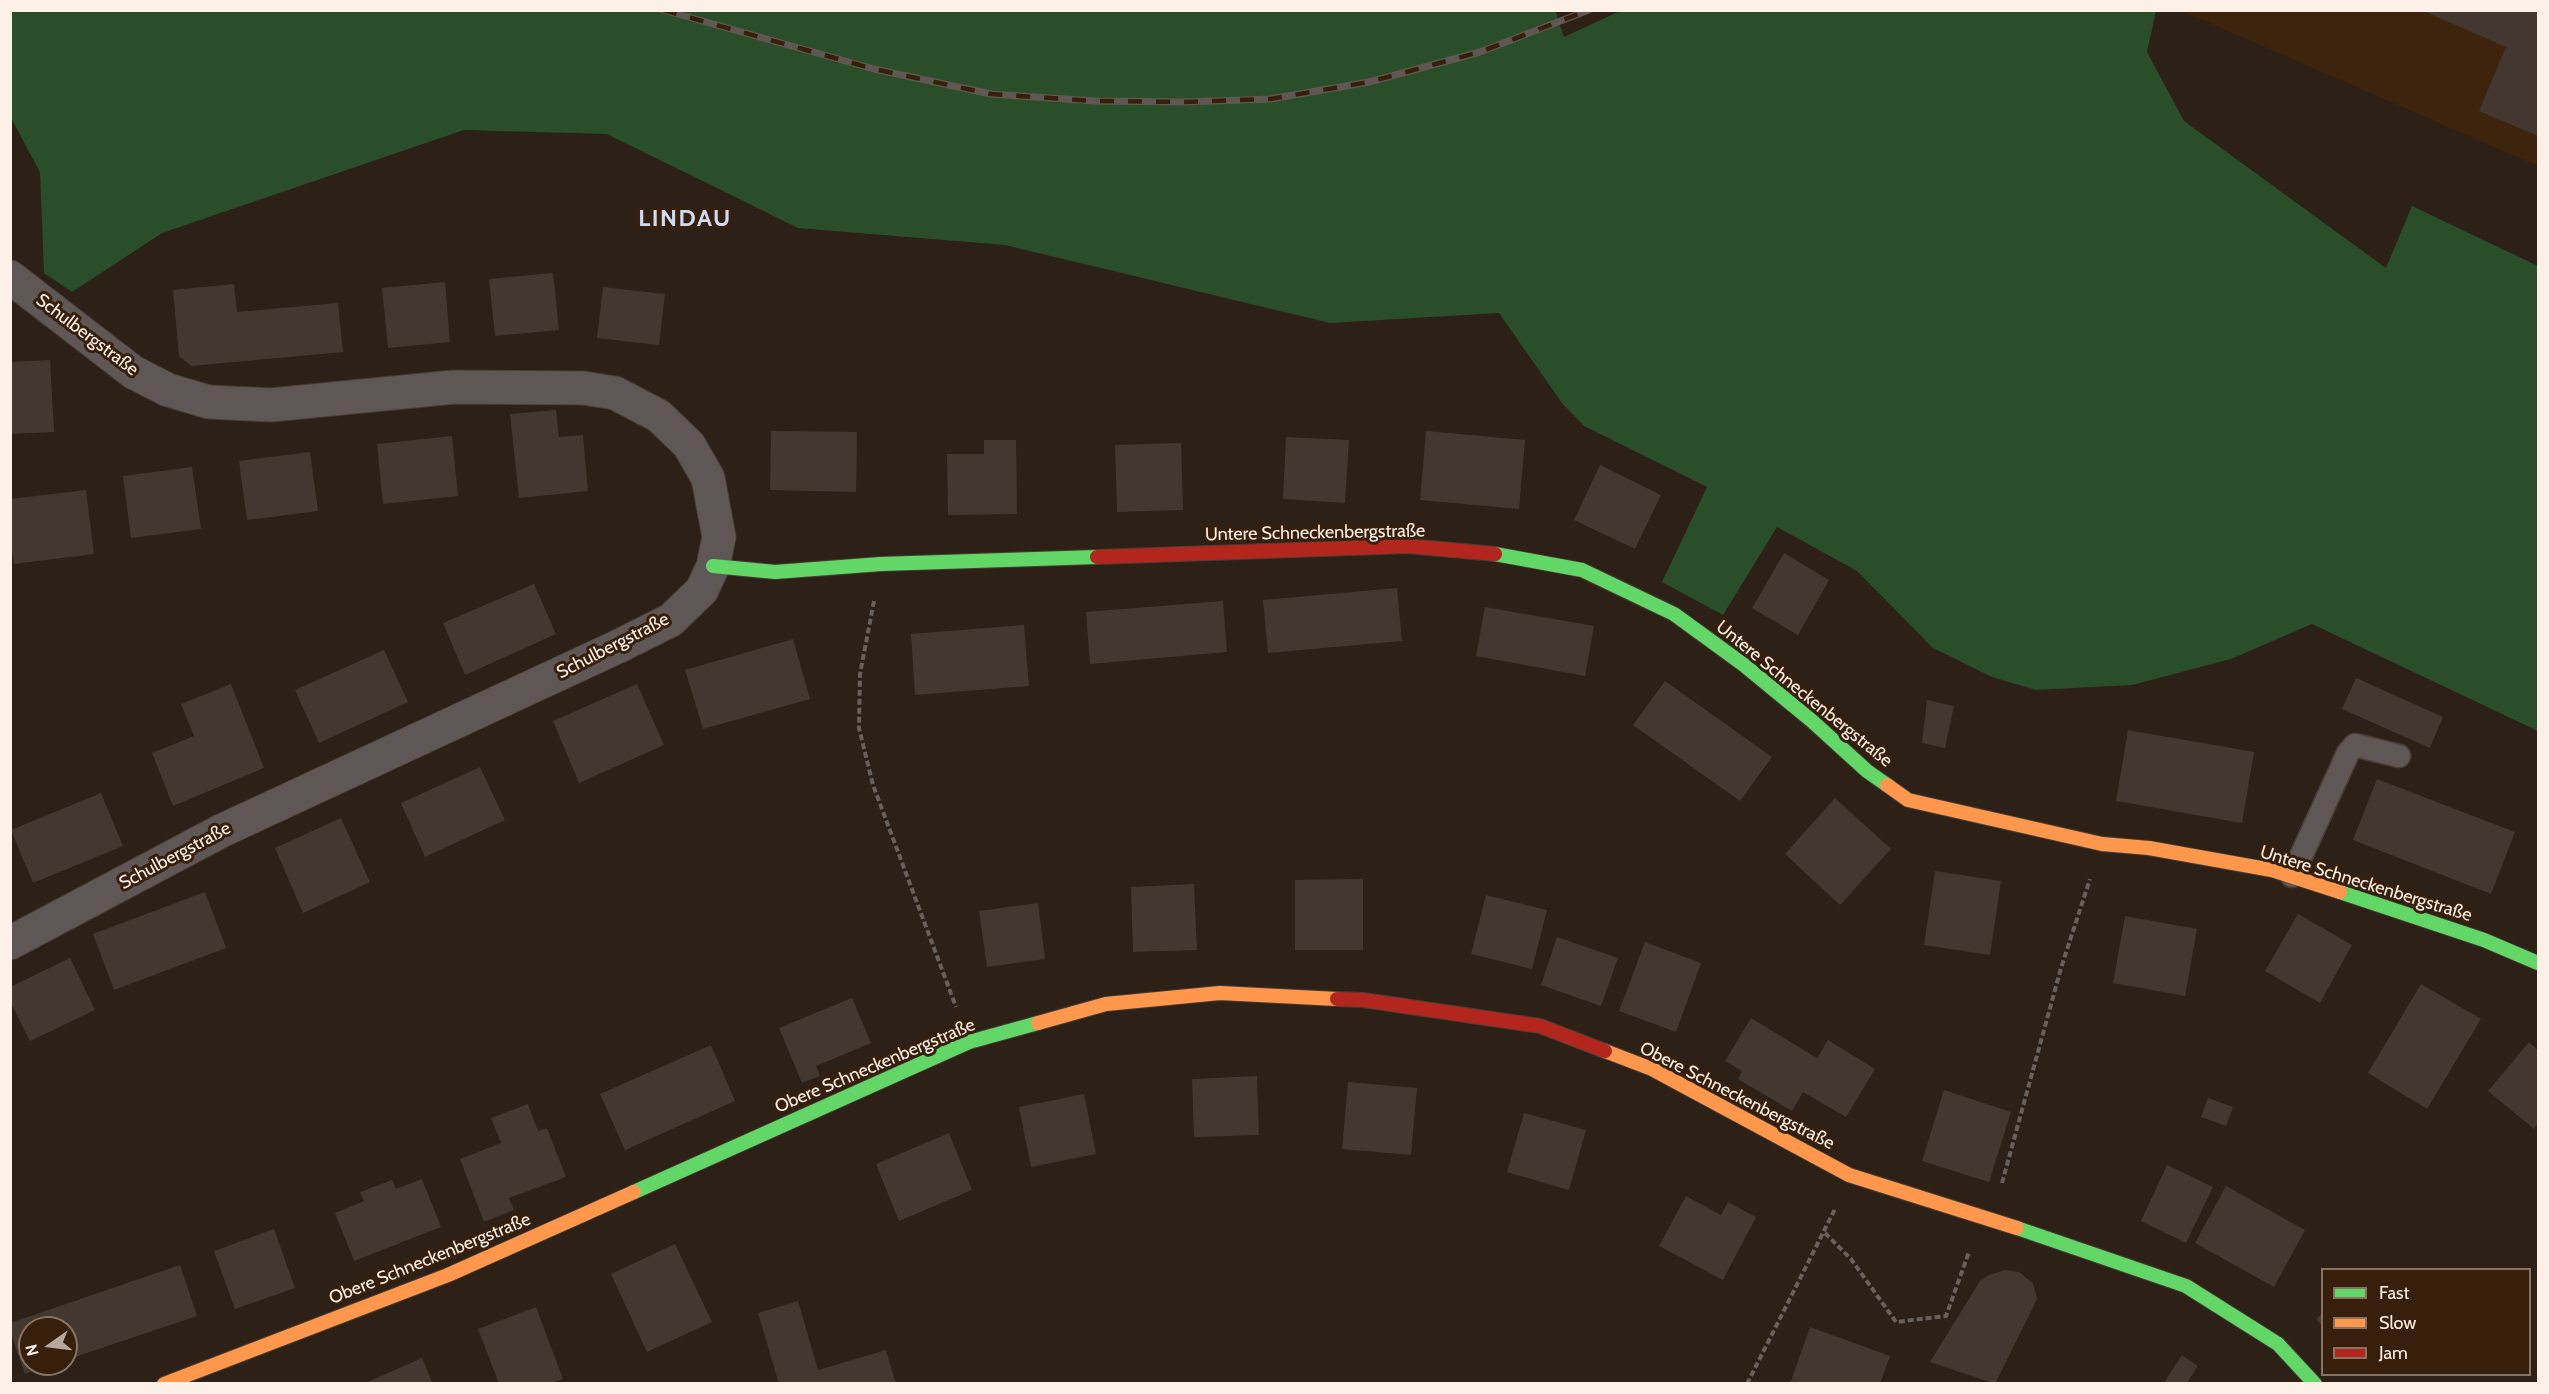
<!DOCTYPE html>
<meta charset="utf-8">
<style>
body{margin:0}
#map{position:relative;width:2549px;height:1394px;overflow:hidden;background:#2d2016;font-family:Cabin,sans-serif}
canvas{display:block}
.frame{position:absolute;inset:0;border:12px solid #fdf0e6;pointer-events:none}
.legend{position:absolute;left:2321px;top:1268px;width:210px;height:108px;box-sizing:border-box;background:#371f0c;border:2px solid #867363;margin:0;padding:8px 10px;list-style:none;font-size:18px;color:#fdf0e6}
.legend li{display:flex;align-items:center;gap:12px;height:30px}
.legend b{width:30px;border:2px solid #867363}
.north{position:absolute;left:18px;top:1316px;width:60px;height:60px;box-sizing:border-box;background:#371f0c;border:2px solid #867363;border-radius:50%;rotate:256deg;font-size:16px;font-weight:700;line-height:24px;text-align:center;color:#fdf0e6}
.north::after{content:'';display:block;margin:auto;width:21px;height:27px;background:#b4a79d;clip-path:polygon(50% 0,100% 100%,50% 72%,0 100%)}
</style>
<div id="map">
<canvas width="2549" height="1394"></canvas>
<div class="frame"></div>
<ul class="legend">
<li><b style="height:8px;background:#63d668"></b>Fast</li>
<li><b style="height:8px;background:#ff974d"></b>Slow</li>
<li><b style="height:8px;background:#b3261e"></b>Jam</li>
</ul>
<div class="north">N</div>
</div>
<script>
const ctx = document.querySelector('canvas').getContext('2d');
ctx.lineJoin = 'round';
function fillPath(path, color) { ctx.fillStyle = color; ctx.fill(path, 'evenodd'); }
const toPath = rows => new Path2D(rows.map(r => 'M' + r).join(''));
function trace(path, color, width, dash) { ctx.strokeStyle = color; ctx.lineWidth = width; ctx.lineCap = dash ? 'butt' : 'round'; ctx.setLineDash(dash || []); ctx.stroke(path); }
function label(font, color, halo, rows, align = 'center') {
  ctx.font = font + ' Cabin,sans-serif'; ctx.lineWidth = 6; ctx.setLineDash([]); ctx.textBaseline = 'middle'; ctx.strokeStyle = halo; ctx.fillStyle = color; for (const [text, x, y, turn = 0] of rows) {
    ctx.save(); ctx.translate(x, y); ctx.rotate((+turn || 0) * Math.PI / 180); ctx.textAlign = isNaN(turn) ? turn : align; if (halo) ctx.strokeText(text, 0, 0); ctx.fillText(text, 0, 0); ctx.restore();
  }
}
fillPath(toPath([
 [2182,11,2538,11,2538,166]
]), '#3e240c');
fillPath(toPath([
 [1555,10,1564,37,1620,11,2156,11,2147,52,2184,121,2386,268,2412,206,2538,266,2538,731,2312,624,2231,659,2132,685,2036,690,1992,677,1933,648,1857,571,1777,527,1723,615,1662,582,1707,487,1584,426,1562,403,1499,313,1330,323,1005,245,798,228,607,134,464,130,162,233,72,292,44,273,40,172,11,118,11,11]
]), '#2a4e29');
fillPath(toPath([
 [2421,10,2538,10,2538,136,2479,111,2506,47],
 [553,273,559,330,495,336,489,279],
 [445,282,450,342,388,348,382,288],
 [234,284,237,312,338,303,343,352,191,366,179,356,173,290],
 [603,287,665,294,659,345,597,338],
 [50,360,54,432,10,434,10,362],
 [556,410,559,437,583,435,588,491,519,498,510,414],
 [771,431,857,432,856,492,770,490],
 [1426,431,1525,440,1519,509,1420,500],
 [452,436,458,496,383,504,377,444],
 [1286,437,1349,440,1345,503,1283,499],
 [984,440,1016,440,1017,514,948,515,947,454,984,454],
 [1181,443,1183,510,1117,512,1115,445],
 [310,452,318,511,247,520,239,461],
 [1600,465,1661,495,1635,549,1574,520],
 [192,467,201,529,131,538,123,476],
 [86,490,94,554,14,564,10,538,10,499],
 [1784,553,1829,580,1798,635,1752,608],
 [534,584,556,634,465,675,443,623],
 [1397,588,1402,641,1268,653,1263,600],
 [1223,601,1227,652,1090,664,1086,612],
 [1485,607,1594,626,1585,676,1476,656],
 [1024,625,1029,686,915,695,911,634],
 [793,639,810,699,703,729,685,670],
 [384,650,408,702,319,743,295,690],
 [2356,678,2443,717,2430,748,2342,709],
 [1665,681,1772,757,1740,801,1633,725],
 [231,684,264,768,173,806,152,753,194,736,181,704],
 [637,684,664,745,579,783,553,721],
 [1927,700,1954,706,1945,748,1922,743],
 [2128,730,2254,752,2242,823,2116,801],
 [480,767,505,820,425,857,401,803],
 [2377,779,2515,832,2491,894,2353,840],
 [101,793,123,846,33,883,11,830],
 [1835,798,1891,849,1840,905,1785,854],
 [341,818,370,882,303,913,275,848],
 [1935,871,2001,881,1990,955,1924,945],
 [1363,879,1363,950,1295,950,1295,880],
 [1194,884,1197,950,1133,952,1131,887],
 [205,892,226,948,114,990,93,934],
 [1486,895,1547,910,1532,969,1471,954],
 [1038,903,1045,959,987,967,979,911],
 [2298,914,2352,945,2320,1003,2265,971],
 [2125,916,2197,929,2185,996,2113,983],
 [1557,937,1618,958,1601,1006,1541,985],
 [1645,942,1701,963,1676,1032,1619,1011],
 [70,958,95,1010,30,1041,10,1001,10,987],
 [2421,984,2481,1019,2427,1109,2368,1073],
 [852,998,871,1043,816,1066,820,1076,802,1083,779,1028],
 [1751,1018,1817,1058,1828,1040,1875,1069,1846,1117,1803,1092,1792,1111,1738,1079,1742,1071,1725,1061],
 [2529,1042,2538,1050,2538,1123,2534,1129,2488,1091],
 [711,1045,735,1101,625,1150,600,1094],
 [1257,1076,1259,1135,1194,1137,1192,1079],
 [1348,1082,1417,1088,1411,1155,1342,1149],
 [1944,1090,2011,1112,1989,1182,1922,1161],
 [1084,1094,1096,1154,1031,1167,1019,1107],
 [2208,1098,2233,1107,2226,1126,2201,1117],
 [528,1104,538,1131,547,1128,566,1177,509,1198,514,1210,484,1222,460,1159,501,1143,491,1118],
 [1524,1113,1586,1130,1569,1190,1507,1172],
 [949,1133,972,1190,899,1221,876,1164],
 [2167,1165,2213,1187,2186,1243,2141,1221],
 [422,1179,441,1227,354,1261,335,1213,364,1201,360,1192,392,1180,396,1189],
 [2226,1186,2305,1230,2274,1287,2195,1243],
 [1686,1196,1721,1215,1728,1202,1756,1217,1723,1280,1659,1246],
 [274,1229,295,1288,235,1309,214,1251],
 [675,1244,712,1322,647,1352,611,1274],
 [180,1265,197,1316,66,1360,66,1328,30,1328,30,1364,54,1364,25,1374,10,1331,10,1323],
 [2005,1270,2019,1272,2033,1283,2037,1299,1995,1384,1930,1362,1980,1281,1989,1275],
 [798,1301,818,1370,886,1350,896,1384,779,1384,758,1313],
 [536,1307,563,1379,550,1384,499,1384,478,1329],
 [2322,1313,2322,1325,2316,1319],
 [1810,1327,1890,1356,1880,1384,1790,1384],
 [2182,1355,2198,1366,2186,1384,2169,1384,2165,1381],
 [422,1358,433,1384,363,1384]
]), '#42382f');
const lane = toPath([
 [2292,876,2348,753,2355,745,2399,756]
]);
const street = toPath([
 [10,277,133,372,168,390,209,402,271,405,454,387,583,388,615,393,659,416,689,445,708,478,719,537,713,566,702,590,671,620,617,647,221,831,10,943]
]);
const fast = toPath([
 [1495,554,1582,570,1674,614,1744,665,1812,721,1867,771,1887,785],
 [713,566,775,572,881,564,1097,557],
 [2340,892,2484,940,2538,963],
 [634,1192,969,1042,1038,1023],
 [2017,1228,2186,1286,2278,1344,2315,1384]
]);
const slow = toPath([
 [1887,785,1908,800,2102,844,2149,848,2272,870,2340,892],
 [1038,1023,1106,1004,1220,993,1337,999],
 [1605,1051,1652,1069,1849,1175,2017,1228],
 [164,1384,448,1275,634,1192]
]);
const jam = toPath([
 [1097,557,1408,546,1495,554],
 [1337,999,1363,1000,1540,1026,1605,1051]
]);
trace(lane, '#483e35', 25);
trace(street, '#483e35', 35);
trace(fast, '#483e35', 16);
trace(slow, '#483e35', 16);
trace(jam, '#483e35', 16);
trace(toPath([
 [874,601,860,674,859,728,873,785,956,1007],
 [2002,1183,2061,968,2090,879],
 [1825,1233,1851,1259,1896,1322,1946,1316,1969,1252],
 [1747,1384,1835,1209]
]), '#67605c', 4, [6, 3]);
trace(lane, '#5f5755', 22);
trace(street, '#5f5755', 33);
trace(fast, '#63d668', 14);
trace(slow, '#ff974d', 14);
trace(jam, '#b3261e', 14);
const rail = toPath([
 [663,10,874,69,991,94,1095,101,1184,102,1270,99,1369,82,1480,52,1589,10]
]);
trace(rail, '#605752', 7);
trace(rail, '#371f0c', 4.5, [14]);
label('18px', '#fdf0e6', '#371f0c', [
 ["Schulbergstraße",87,335,37],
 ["Untere Schneckenbergstraße",1315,533,-1],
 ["Schulbergstraße",613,646,-27],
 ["Untere Schneckenbergstraße",1804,694,39],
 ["Schulbergstraße",175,856,-28],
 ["Untere Schneckenbergstraße",2366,884,17],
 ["Obere Schneckenbergstraße",875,1066,-23],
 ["Obere Schneckenbergstraße",1737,1096,27],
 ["Obere Schneckenbergstraße",430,1259,-22]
]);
ctx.letterSpacing = '1.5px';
label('bold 24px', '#cedbf6', '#371f0c', [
 ["LINDAU",685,219]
]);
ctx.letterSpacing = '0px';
</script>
